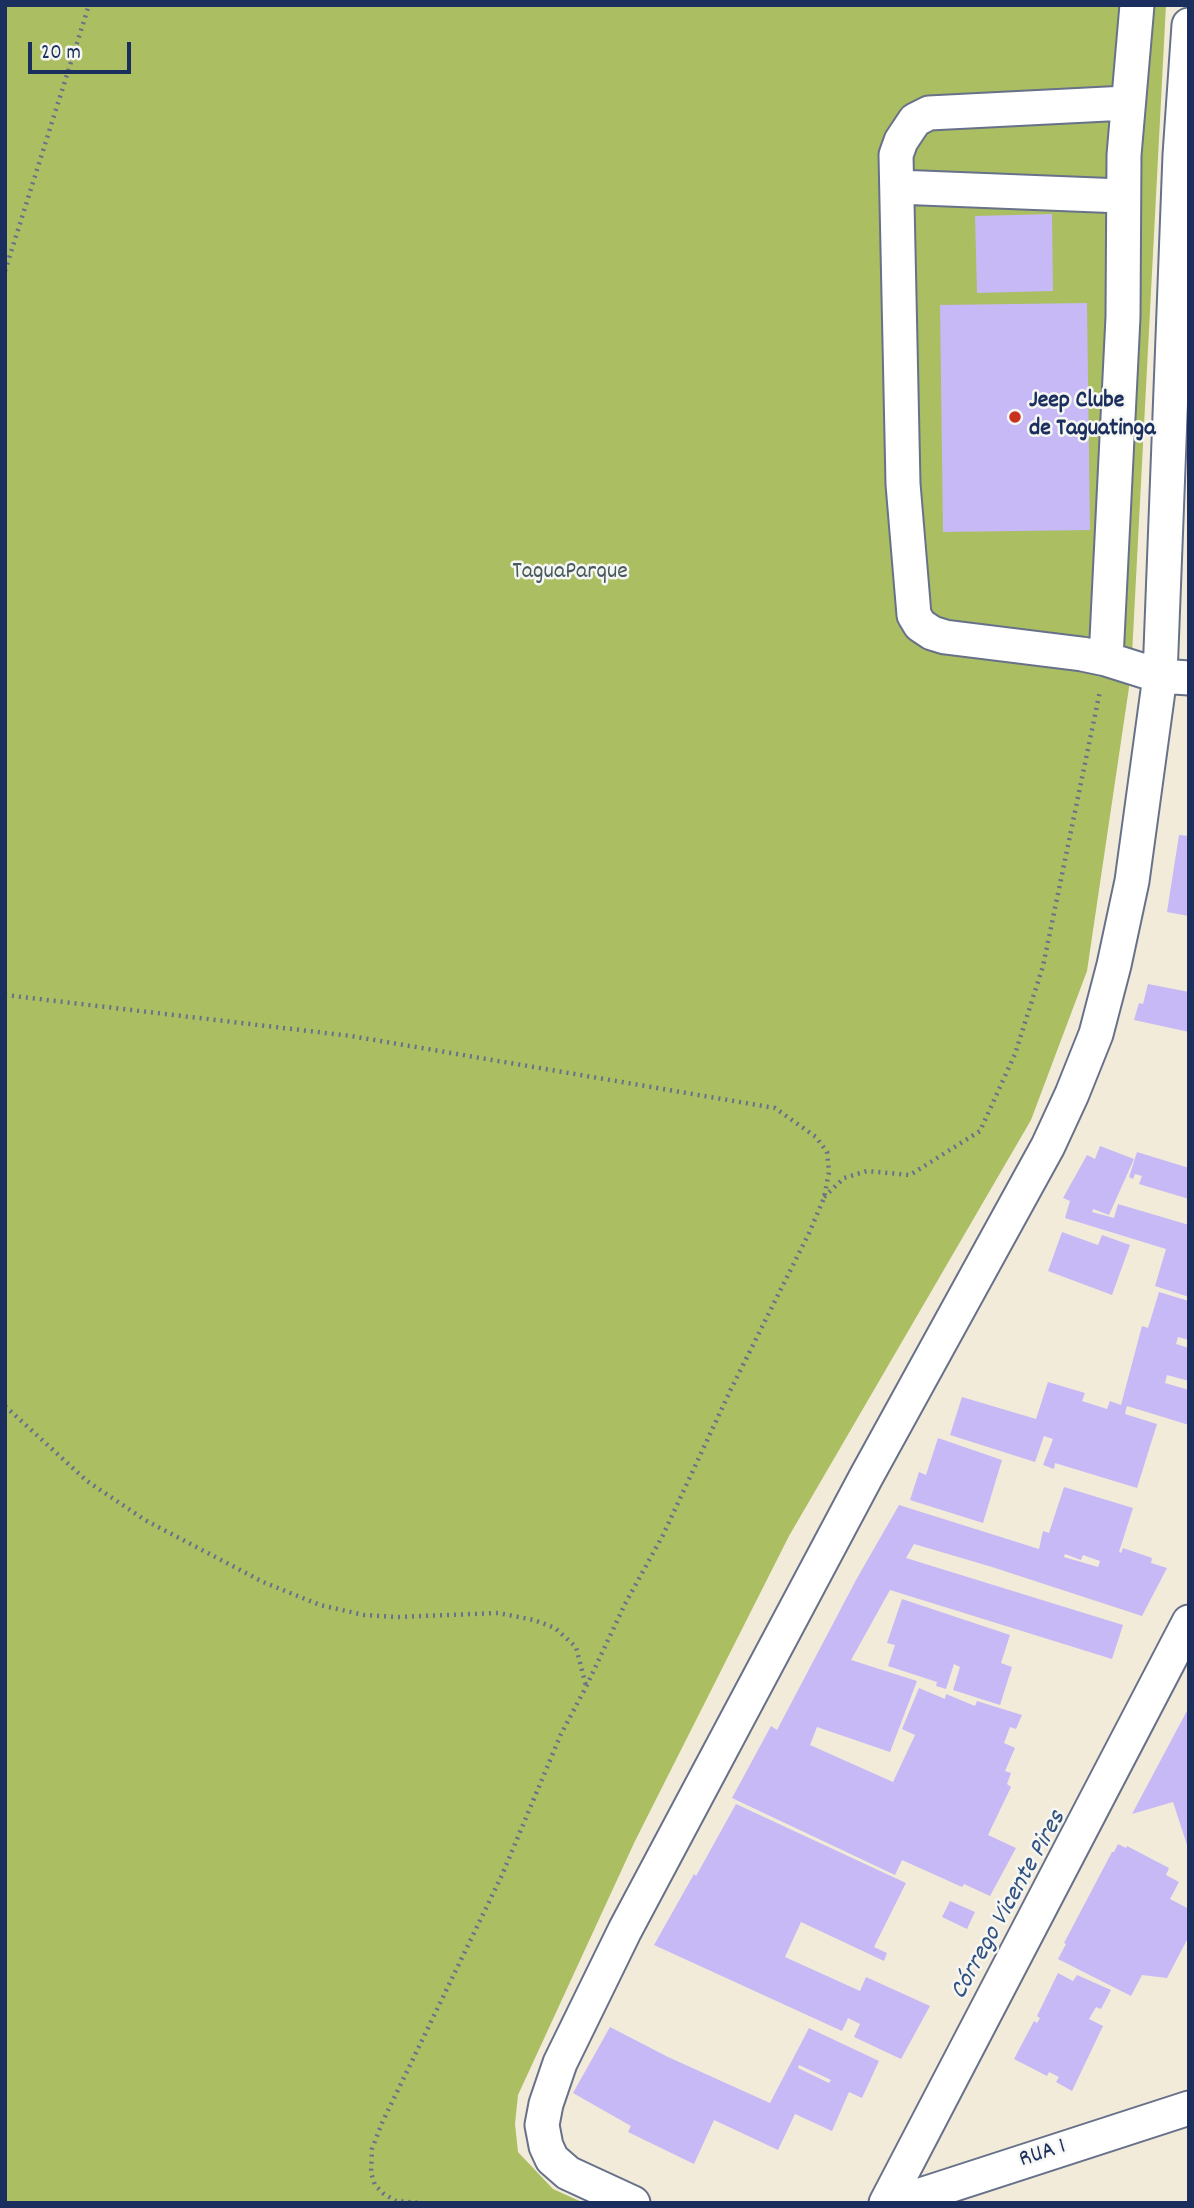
<!DOCTYPE html>
<meta charset="utf-8">
<style>
body{margin:0}
#map{position:relative;width:1194px;height:2208px;overflow:hidden;background:#f3ebda;font-family:Dekko,sans-serif}
canvas{display:block}
.frame{position:absolute;inset:0;border:7px solid #1b2f5e;pointer-events:none}
.scale{position:absolute;left:28px;top:42px;width:103px;height:32px;box-sizing:border-box;border:4px solid #1b2f5e;border-top:0;padding-left:9px;font-size:21px;line-height:24px;white-space:nowrap;color:#1b2f5e;-webkit-text-stroke:5px #f6f6f2;paint-order:stroke}
</style>
<div id="map">
<canvas width="1194" height="2208"></canvas>
<div class="frame"></div>
<div class="scale">20 m</div>
</div>
<script>
const ctx = document.querySelector('canvas').getContext('2d');
ctx.lineJoin = 'round';
function fillPath(path, color) { ctx.fillStyle = color; ctx.fill(path, 'evenodd'); }
const toPath = rows => new Path2D(rows.map(r => 'M' + r).join(''));
function trace(path, color, width, dash) { ctx.strokeStyle = color; ctx.lineWidth = width; ctx.lineCap = dash ? 'butt' : 'round'; ctx.setLineDash(dash || []); ctx.stroke(path); }
function label(font, color, halo, rows, align = 'center') {
  ctx.font = font + ' Dekko,sans-serif'; ctx.lineWidth = 5; ctx.setLineDash([]); ctx.textBaseline = 'middle'; ctx.strokeStyle = halo; ctx.fillStyle = color; for (const [text, x, y, turn = 0] of rows) {
    ctx.save(); ctx.translate(x, y); ctx.rotate((+turn || 0) * Math.PI / 180); ctx.textAlign = isNaN(turn) ? turn : align; if (halo) ctx.strokeText(text, 0, 0); ctx.fillText(text, 0, 0); ctx.restore();
  }
}
fillPath(toPath([
 [5,5,1166,5,1131,674,1087,971,1031,1120,789,1536,635,1841,518,2095,515,2124,518,2152,553,2189,584,2203,5,2203]
]), '#abbe62');
fillPath(toPath([
 [1052,214,1053,291,977,293,975,216],
 [1087,303,1090,530,943,532,940,305],
 [1179,835,1189,836,1189,916,1167,912],
 [1148,984,1189,992,1189,1032,1134,1020,1139,1003,1143,1004],
 [1100,1146,1134,1159,1109,1215,1093,1209,1092,1212,1114,1218,1118,1204,1189,1225,1189,1297,1155,1286,1166,1249,1065,1218,1070,1201,1063,1198,1087,1155,1095,1159],
 [1137,1152,1189,1168,1189,1199,1139,1184,1142,1176,1135,1174,1133,1179,1129,1177],
 [1062,1232,1098,1245,1102,1235,1130,1245,1112,1295,1048,1271],
 [1159,1292,1189,1301,1189,1340,1178,1337,1176,1344,1189,1348,1189,1381,1167,1375,1165,1383,1189,1390,1189,1425,1127,1406,1125,1414,1157,1424,1137,1488,1055,1463,1054,1469,1043,1465,1053,1439,1044,1436,1035,1462,950,1435,962,1397,1036,1419,1048,1382,1085,1393,1082,1401,1107,1409,1110,1401,1121,1405,1142,1326,1148,1328],
 [938,1438,1002,1460,983,1523,910,1500,919,1472,926,1475],
 [1064,1487,1133,1508,1119,1552,1121,1553,1123,1548,1152,1558,1151,1563,1167,1568,1142,1616,992,1567,914,1544,906,1558,1123,1625,1112,1659,890,1590,851,1660,917,1681,890,1752,817,1727,810,1745,893,1782,915,1735,902,1729,919,1688,945,1699,946,1694,975,1706,977,1701,1022,1715,1016,1729,1010,1727,1004,1743,1015,1748,1005,1771,1011,1773,1007,1784,1011,1787,988,1835,1016,1848,990,1896,964,1884,962,1887,902,1860,895,1875,732,1798,771,1726,777,1730,856,1580,899,1505,1039,1549,1043,1531,1049,1533],
 [1065,1554,1081,1560,1083,1555,1100,1561,1098,1567,1064,1557],
 [902,1599,1010,1635,1001,1663,1012,1667,1000,1705,953,1690,960,1667,954,1664,946,1689,936,1686,937,1682,888,1666,895,1645,887,1643],
 [1189,1707,1189,1848,1188,1848,1173,1802,1132,1814],
 [736,1804,906,1883,874,1947,887,1953,884,1961,801,1922,785,1957,860,1991,866,1977,930,2006,901,2059,854,2037,860,2024,848,2018,842,2031,654,1945,694,1874,696,1876],
 [1118,1844,1126,1848,1127,1846,1169,1868,1166,1875,1179,1882,1170,1899,1189,1909,1189,1936,1167,1978,1142,1975,1131,1996,1058,1959,1066,1944,1064,1943,1112,1852,1114,1852],
 [950,1901,975,1912,967,1929,942,1917],
 [1058,1973,1073,1981,1077,1975,1111,1990,1101,2009,1096,2007,1089,2019,1103,2026,1072,2091,1056,2082,1059,2077,1049,2072,1047,2076,1014,2059,1034,2021,1037,2023,1040,2018,1037,2016],
 [610,2027,668,2057,770,2103,809,2028,879,2061,862,2098,849,2092,832,2131,795,2114,778,2150,714,2120,694,2164,628,2132,631,2126,573,2093],
 [799,2065,831,2080,829,2083,798,2068]
]), '#c6b9f5');
const minor = toPath([
 [1127,103,929,113,915,120,901,141,896,155,903,484,914,615,920,625,932,633,945,637,1082,654,1106,659,1160,676,1189,678],
 [897,187,1122,196],
 [1106,659,1123,317,1124,155,1137,5],
 [633,2203,568,2173,552,2159,546,2146,542,2125,546,2104,560,2063,625,1930,866,1477,1048,1146,1072,1094,1096,1034,1114,965,1132,881,1160,676,1180,155,1189,25],
 [886,2203,1189,1622],
 [896,2203,1189,2108]
]);
trace(minor, '#677189', 37);
trace(toPath([
 [5,271,89,5],
 [5,995,351,1036,775,1108,816,1137,827,1152,829,1172,824,1198,809,1233,731,1389,663,1535,625,1604,586,1687,561,1734,502,1875,382,2123,372,2149,371,2173,375,2185,384,2194,396,2201,421,2203],
 [824,1197,844,1178,867,1171,910,1175,980,1131,1015,1054,1043,966,1100,691],
 [5,1406,87,1481,145,1520,263,1582,320,1605,364,1615,397,1617,498,1613,534,1620,555,1628,576,1647,586,1686]
]), '#677189', 4.5, [2, 5]);
trace(minor, '#fff', 33);
for (const [x, y, r, color] of [
 [1015,417,7,"#c8321e"]
]) { const dot = new Path2D(); dot.arc(x, y, r, 0, 2 * Math.PI); ctx.fillStyle = color; ctx.fill(dot); trace(dot, '#f6f6f2', 2.5); }
label('bold 24px', '#1b2f5e', '#f6f6f2', [
 ["Jeep Clube",1029,403],
 ["de Taguatinga",1029,431]
], 'left');
label('24px', '#465a5f', '#f6f6f2', [
 ["TaguaParque",570,574]
]);
label('24px', '#1b2f5e', '#f6f6f2', [
 ["RUA 1",1043,2155,-18]
]);
label('italic 26px', '#325382', '#f6f6f2', [
 ["Córrego Vicente Pires",1010,1906,-61]
]);
</script>
